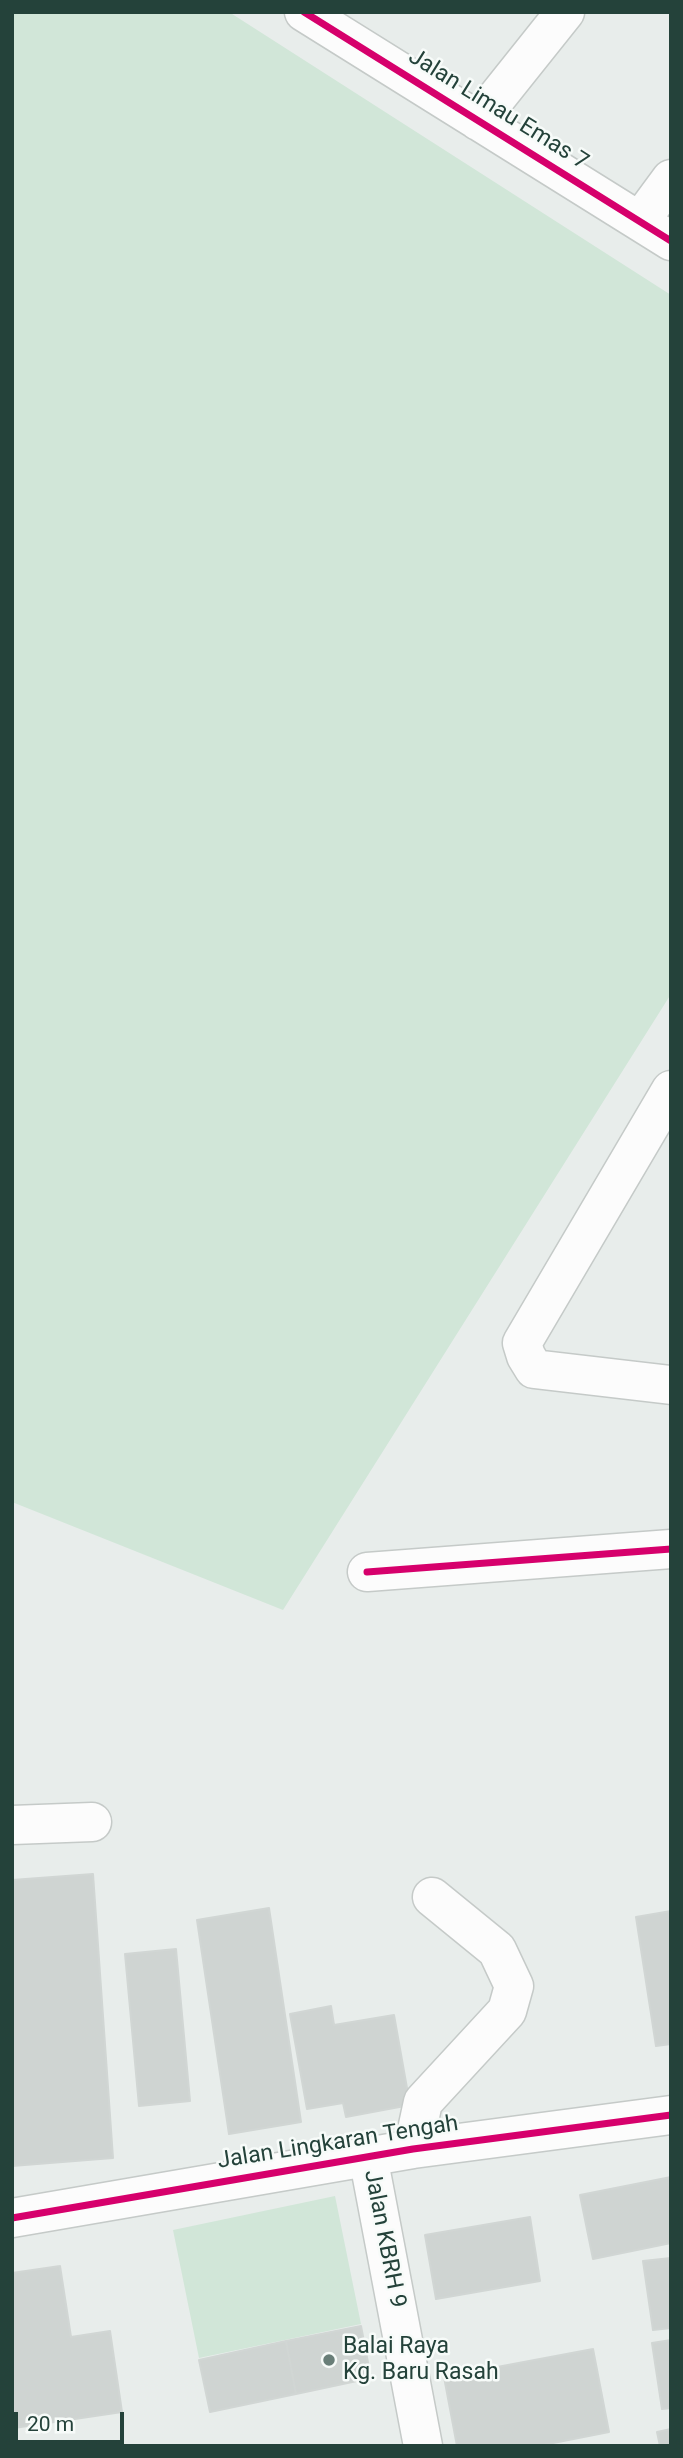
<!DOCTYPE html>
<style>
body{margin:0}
#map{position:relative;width:683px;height:2458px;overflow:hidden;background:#e8edeb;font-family:Roboto,sans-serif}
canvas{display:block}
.frame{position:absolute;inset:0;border:14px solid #24423a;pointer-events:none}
.scale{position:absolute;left:14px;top:2412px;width:110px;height:32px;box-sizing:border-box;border:4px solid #24423a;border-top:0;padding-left:9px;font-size:21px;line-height:24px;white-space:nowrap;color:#24423a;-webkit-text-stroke:5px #f7fbf9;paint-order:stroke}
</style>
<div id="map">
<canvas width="683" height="2458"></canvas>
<div class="frame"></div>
<div class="scale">20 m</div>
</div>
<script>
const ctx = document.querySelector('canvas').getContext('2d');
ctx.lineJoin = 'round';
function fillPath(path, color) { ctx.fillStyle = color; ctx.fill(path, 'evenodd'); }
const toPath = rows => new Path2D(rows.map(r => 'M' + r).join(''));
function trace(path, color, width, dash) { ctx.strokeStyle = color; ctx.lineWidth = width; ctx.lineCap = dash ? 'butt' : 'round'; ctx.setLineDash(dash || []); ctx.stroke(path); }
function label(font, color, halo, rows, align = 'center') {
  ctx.font = font + ' Roboto,sans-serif'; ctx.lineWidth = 5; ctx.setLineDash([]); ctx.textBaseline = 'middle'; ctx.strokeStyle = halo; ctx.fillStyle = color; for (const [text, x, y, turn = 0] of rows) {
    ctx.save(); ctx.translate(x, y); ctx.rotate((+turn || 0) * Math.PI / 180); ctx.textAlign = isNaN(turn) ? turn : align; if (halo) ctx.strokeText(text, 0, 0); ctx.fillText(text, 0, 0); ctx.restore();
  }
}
fillPath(toPath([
 [12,12,229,12,671,295,671,994,283,1610,12,1502],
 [335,2196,361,2324,199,2358,173,2230]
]), '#d1e6d8');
const building = toPath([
 [93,1874,113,2158,12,2166,12,1880,93,1874],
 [269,1908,301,2122,229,2134,197,1920,269,1908],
 [671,1911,671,2044,656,2046,636,1917,671,1911],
 [176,1949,190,2101,139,2106,125,1954,176,1949],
 [331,2006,334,2025,394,2015,410,2105,346,2117,343,2103,307,2109,290,2014,331,2006],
 [671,2177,671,2243,593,2259,580,2195,671,2177],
 [530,2217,540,2281,436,2299,425,2235,530,2217],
 [671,2258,671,2328,653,2330,643,2261,671,2258],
 [60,2266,71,2337,110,2331,122,2412,14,2428,12,2273,60,2266],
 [361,2326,371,2378,296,2394,286,2341,361,2326],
 [671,2340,671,2408,662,2409,652,2343,671,2340],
 [286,2341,296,2394,210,2412,199,2360,286,2341],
 [593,2349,609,2432,538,2446,457,2446,444,2377,593,2349],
 [671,2429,671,2446,660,2446,657,2432,671,2429]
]);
fillPath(building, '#cfd4d2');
trace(building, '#d1d6d4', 2);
const minor = toPath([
 [304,12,671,241],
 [478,121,565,12],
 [640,221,671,179],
 [671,1090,522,1343,526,1356,534,1369,671,1385],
 [367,1572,671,1549],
 [12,1825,92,1822],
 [413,2149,423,2102,507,2011,514,1986,497,1950,432,1897],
 [368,2156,423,2446],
 [12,2218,413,2149,671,2115]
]);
trace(minor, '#c5cac8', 41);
trace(minor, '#fcfcfc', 38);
trace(toPath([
 [304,12,671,241],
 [367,1572,671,1549],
 [12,2218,413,2149,671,2115]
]), '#d6006c', 7);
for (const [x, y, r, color] of [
 [329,2360,7,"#697e78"]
]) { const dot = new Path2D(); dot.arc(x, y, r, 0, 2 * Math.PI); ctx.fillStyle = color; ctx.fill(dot); trace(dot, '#f7fbf9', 2.5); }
label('23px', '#24423a', '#f7fbf9', [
 ["Jalan Limau Emas 7",498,110,32],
 ["Jalan Lingkaran Tengah",338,2143,-9],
 ["Jalan KBRH 9",384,2239,79]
]);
label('23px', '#24423a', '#f7fbf9', [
 ["Balai Raya",343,2347],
 ["Kg. Baru Rasah",343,2373]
], 'left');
</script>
